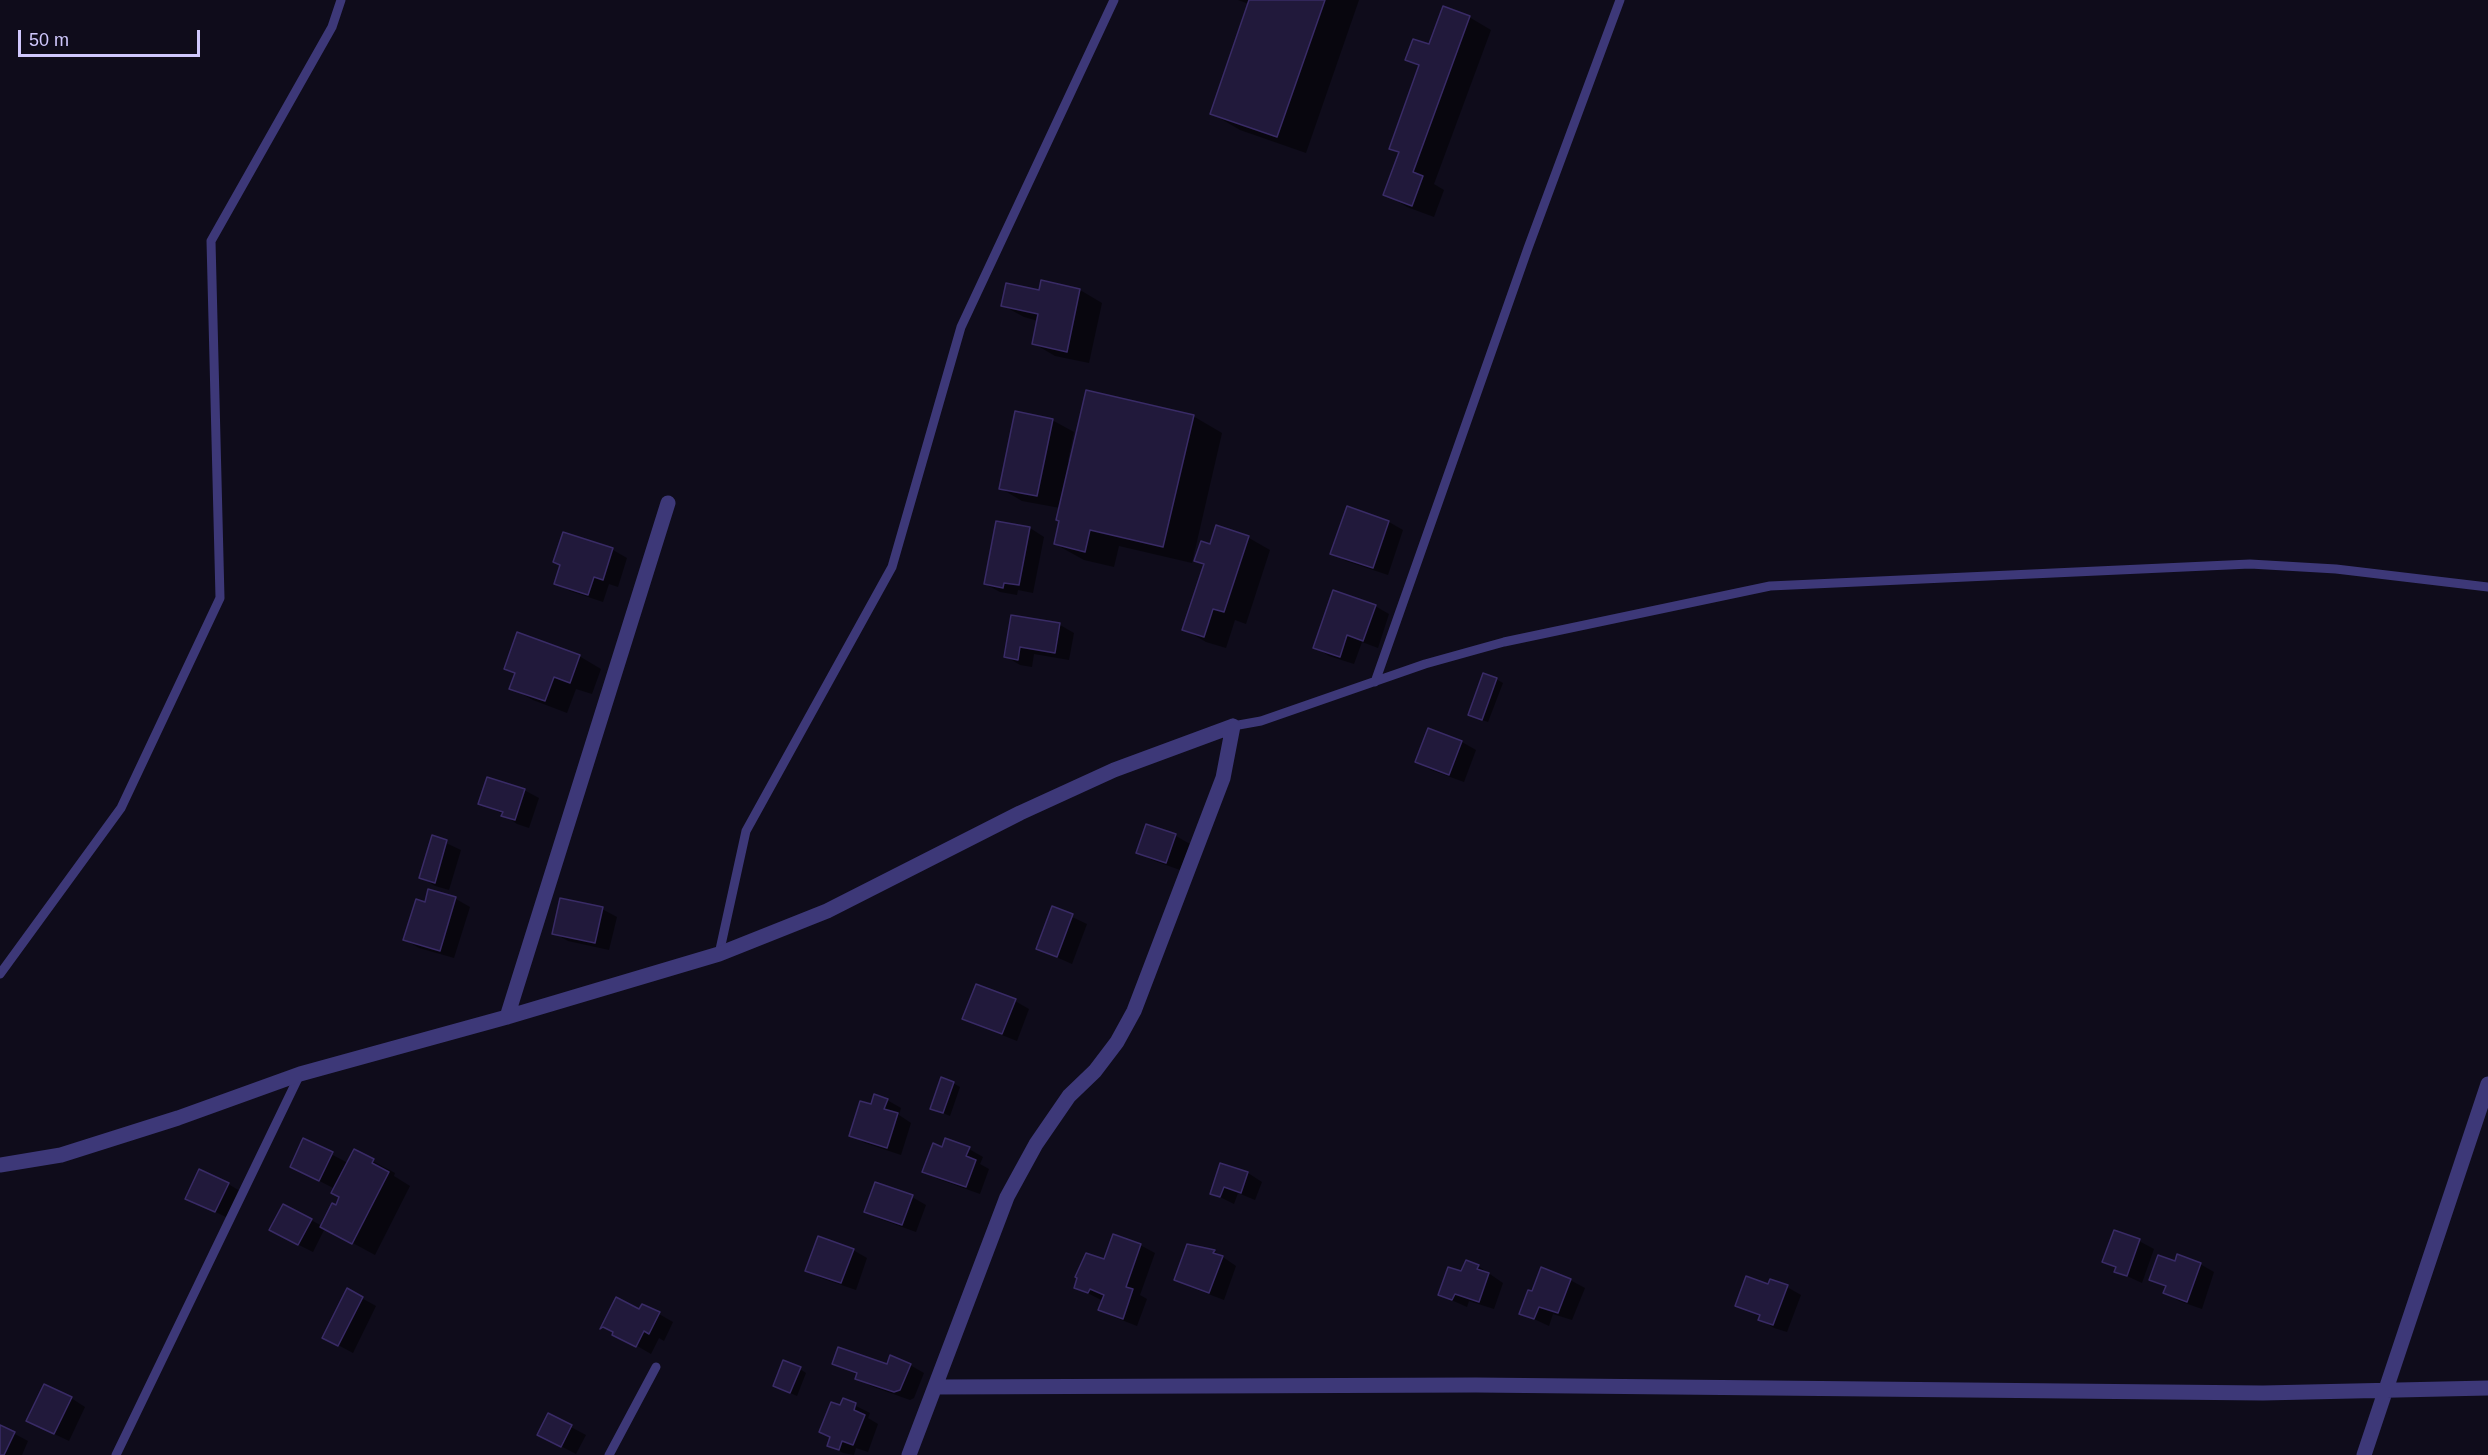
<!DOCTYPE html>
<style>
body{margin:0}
#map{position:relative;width:2488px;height:1455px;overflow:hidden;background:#0f0c1b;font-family:Helvetica,sans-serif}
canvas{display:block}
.scale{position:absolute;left:18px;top:30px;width:182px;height:27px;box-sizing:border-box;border:3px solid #d0c8fd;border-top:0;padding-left:8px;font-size:18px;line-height:21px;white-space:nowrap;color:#d0c8fd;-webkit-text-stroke:4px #0f0c1b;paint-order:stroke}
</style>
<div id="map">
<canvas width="2488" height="1455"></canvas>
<div class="scale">50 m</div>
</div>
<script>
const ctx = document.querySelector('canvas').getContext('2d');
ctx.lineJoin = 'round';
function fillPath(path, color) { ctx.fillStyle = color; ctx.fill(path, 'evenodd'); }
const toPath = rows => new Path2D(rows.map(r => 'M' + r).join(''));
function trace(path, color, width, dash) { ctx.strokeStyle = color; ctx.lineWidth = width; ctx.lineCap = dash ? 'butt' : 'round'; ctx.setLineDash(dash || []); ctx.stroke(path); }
fillPath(toPath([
 [1238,0,1359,0,1306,153,1240,130,1211,113,1249,4],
 [1469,17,1491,30,1434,184,1444,190,1434,217,1407,207,1385,194,1400,153,1391,148,1420,67,1407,59,1429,46],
 [1042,282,1080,290,1102,303,1089,363,1055,356,1033,343,1038,321,1024,317,1002,305,1040,292],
 [1193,416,1222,433,1192,563,1119,546,1114,567,1084,560,1055,544,1061,521,1060,508,1022,501,1000,488,1052,420,1074,432,1068,461,1071,462],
 [1389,522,1403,530,1388,575,1346,561,1332,553],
 [1217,527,1249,538,1270,550,1246,624,1235,620,1226,648,1206,642,1184,629,1205,566,1196,560,1211,546],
 [1030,528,1044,537,1033,593,1018,590,1017,595,1000,592,985,584],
 [564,534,613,550,627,558,618,587,609,584,603,602,570,591,556,583,562,566],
 [1375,606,1389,614,1378,648,1362,642,1354,664,1329,656,1315,647],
 [1012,617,1060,625,1074,633,1069,660,1034,654,1032,667,1020,665,1005,656],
 [579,656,601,669,592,694,576,689,567,713,533,700,511,688,516,674,506,669],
 [1496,679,1503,683,1488,722,1476,718],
 [1462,742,1476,750,1464,782,1431,770,1417,762],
 [524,790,539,798,529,828,517,824,503,814,480,803],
 [1147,826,1176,836,1190,844,1180,870,1152,860,1138,852],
 [433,837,461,850,449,890,435,886,421,877],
 [429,891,456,899,470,907,454,958,419,948,405,940,426,903],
 [1053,908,1087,924,1072,964,1038,949],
 [602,909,617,917,609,950,568,941,554,933],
 [1015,1001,1029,1009,1017,1041,979,1026,964,1018],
 [953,1083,960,1087,950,1116,932,1108],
 [887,1100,901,1108,899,1115,911,1123,901,1155,865,1143,850,1135,872,1106],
 [304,1140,348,1163,354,1151,395,1173,394,1176,410,1186,375,1255,325,1228,313,1252,285,1238,311,1220,322,1226,341,1197,335,1189,306,1174],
 [943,1149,969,1149,983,1157,980,1164,989,1169,980,1194,938,1179,924,1171],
 [1248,1173,1262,1182,1255,1200,1238,1193,1234,1204,1212,1193],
 [228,1184,242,1192,230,1219,187,1198],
 [912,1197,926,1205,916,1232,880,1219,866,1211],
 [2115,1232,2139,1241,2154,1249,2142,1283,2116,1271,2117,1269,2104,1261],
 [1140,1245,1155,1253,1140,1295,1147,1299,1137,1326,1114,1317,1100,1309,1103,1301,1076,1287,1104,1260],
 [853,1250,867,1258,856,1290,821,1278,807,1270],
 [1214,1251,1236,1266,1224,1300,1190,1287,1176,1279],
 [2176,1263,2200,1264,2214,1272,2202,1309,2179,1301,2165,1292,2167,1288,2151,1279],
 [1478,1266,1503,1283,1494,1309,1469,1301,1467,1307,1440,1295,1462,1273],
 [1570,1280,1585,1288,1572,1320,1553,1314,1549,1326,1521,1313,1533,1293],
 [1769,1286,1787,1287,1801,1295,1787,1332,1774,1328,1760,1319,1761,1317,1736,1305],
 [347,1290,376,1306,353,1353,338,1345],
 [640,1311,659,1314,673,1322,664,1341,659,1338,651,1354,603,1326],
 [833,1364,910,1365,924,1373,914,1398,910,1400,871,1386,857,1378,858,1375],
 [800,1369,806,1373,797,1396,781,1389],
 [71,1398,85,1407,69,1441,42,1428],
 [844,1400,870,1413,868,1418,878,1424,868,1452,856,1448,854,1455,843,1453,829,1445,832,1438,821,1432,841,1407],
 [548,1415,586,1435,576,1454,553,1442],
 [0,1426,28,1441,22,1455,0,1455]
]), '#0007');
const building = toPath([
 [1249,0,1325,0,1277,137,1210,114,1249,0],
 [1443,6,1470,16,1413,172,1423,176,1412,206,1383,195,1399,152,1389,149,1419,65,1405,60,1413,39,1429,44,1443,6],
 [1041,280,1080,289,1067,352,1032,344,1038,314,1001,306,1006,283,1039,290,1041,280],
 [1086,390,1194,415,1163,547,1090,530,1085,552,1054,544,1059,521,1056,520,1086,390],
 [1015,411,1053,419,1037,496,999,489,1015,411],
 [1347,506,1389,521,1373,568,1330,554,1347,506],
 [996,521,1030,527,1019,585,1004,583,1003,588,984,584,996,521],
 [1216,525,1249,536,1224,612,1213,609,1204,637,1182,630,1204,564,1194,561,1201,541,1210,544,1216,525],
 [563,532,613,548,603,580,594,577,588,595,554,584,560,565,553,562,563,532],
 [1333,590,1376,605,1363,641,1347,635,1340,657,1313,648,1333,590],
 [1011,615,1060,623,1055,653,1020,647,1018,660,1004,657,1011,615],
 [517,632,580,655,570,683,554,677,545,701,509,689,515,673,504,669,517,632],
 [1483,673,1497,678,1482,720,1468,715,1483,673],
 [1428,728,1462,741,1449,775,1415,762,1428,728],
 [487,777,525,789,515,820,501,816,503,812,478,804,487,777],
 [1146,824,1176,834,1166,863,1136,853,1146,824],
 [432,835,447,840,435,883,419,878,432,835],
 [428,889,456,897,440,951,403,940,416,899,425,902,428,889],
 [560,898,603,907,595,943,552,934,560,898],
 [1052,906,1073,914,1057,957,1036,949,1052,906],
 [976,984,1016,999,1002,1034,962,1019,976,984],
 [941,1077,954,1082,943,1113,930,1109,941,1077],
 [874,1094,888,1099,884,1109,898,1113,887,1148,849,1136,860,1101,871,1104,874,1094],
 [303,1138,333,1152,319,1181,290,1167,303,1138],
 [945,1138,970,1147,966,1156,976,1160,966,1187,922,1172,933,1143,942,1147,945,1138],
 [354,1149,374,1159,372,1163,389,1172,352,1244,320,1227,332,1203,336,1205,339,1197,331,1193,354,1149],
 [1220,1163,1248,1172,1241,1193,1224,1187,1220,1197,1210,1194,1220,1163],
 [199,1169,229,1183,215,1212,185,1199,199,1169],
 [875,1182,913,1195,902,1225,864,1212,875,1182],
 [283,1204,312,1219,298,1245,269,1230,283,1204],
 [2114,1230,2140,1239,2127,1276,2114,1272,2116,1267,2102,1262,2114,1230],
 [1113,1234,1141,1244,1126,1287,1133,1289,1123,1319,1098,1310,1104,1295,1090,1289,1088,1293,1074,1288,1077,1278,1075,1277,1086,1253,1104,1259,1113,1234],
 [818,1236,854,1249,841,1283,805,1271,818,1236],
 [1187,1244,1215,1250,1213,1253,1223,1256,1209,1293,1174,1280,1187,1244],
 [2177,1254,2201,1263,2187,1302,2163,1293,2166,1286,2149,1280,2158,1255,2175,1261,2177,1254],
 [1466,1260,1479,1265,1477,1269,1489,1273,1479,1302,1455,1294,1452,1300,1438,1295,1448,1267,1461,1271,1466,1260],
 [1541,1267,1571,1279,1558,1313,1539,1307,1534,1319,1519,1314,1528,1290,1532,1291,1541,1267],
 [1746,1276,1768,1284,1770,1279,1788,1285,1773,1325,1758,1320,1760,1315,1735,1306,1746,1276],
 [347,1288,363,1297,338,1346,322,1338,347,1288],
 [616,1297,639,1309,642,1304,660,1312,649,1334,644,1331,636,1347,612,1335,613,1332,603,1327,600,1329,616,1297],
 [838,1347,887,1364,890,1355,911,1364,900,1390,894,1392,855,1379,857,1373,832,1364,838,1347],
 [783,1360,801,1367,790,1393,773,1386,783,1360],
 [44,1384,72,1397,54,1434,26,1421,44,1384],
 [843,1398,856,1403,854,1410,865,1415,853,1445,842,1441,839,1450,827,1446,830,1437,819,1432,831,1402,840,1405,843,1398],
 [548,1413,572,1425,561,1447,537,1435,548,1413],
 [0,1425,15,1432,4,1455,0,1455,0,1425]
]);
fillPath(building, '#21193b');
trace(building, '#392b66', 1.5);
trace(toPath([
 [1375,682,1528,248,1620,0],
 [1233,726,1261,721,1425,664,1504,642,1770,586,2250,564,2336,569,2488,587],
 [719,954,746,831,892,567,961,327,1114,0],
 [0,974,121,808,220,598,211,241,332,27,341,0],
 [116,1455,300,1074],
 [609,1455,656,1367]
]), '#3d3878', 9);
trace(toPath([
 [507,1017,668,503],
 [0,1165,61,1155,178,1118,300,1074,507,1017,719,954,827,911,1020,813,1114,770,1233,726],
 [935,1387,1476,1385,2263,1393,2488,1388],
 [909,1455,1007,1197,1036,1144,1069,1096,1095,1071,1117,1042,1134,1011,1223,778,1233,726],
 [2364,1455,2488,1084]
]), '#3d3878', 15);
</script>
